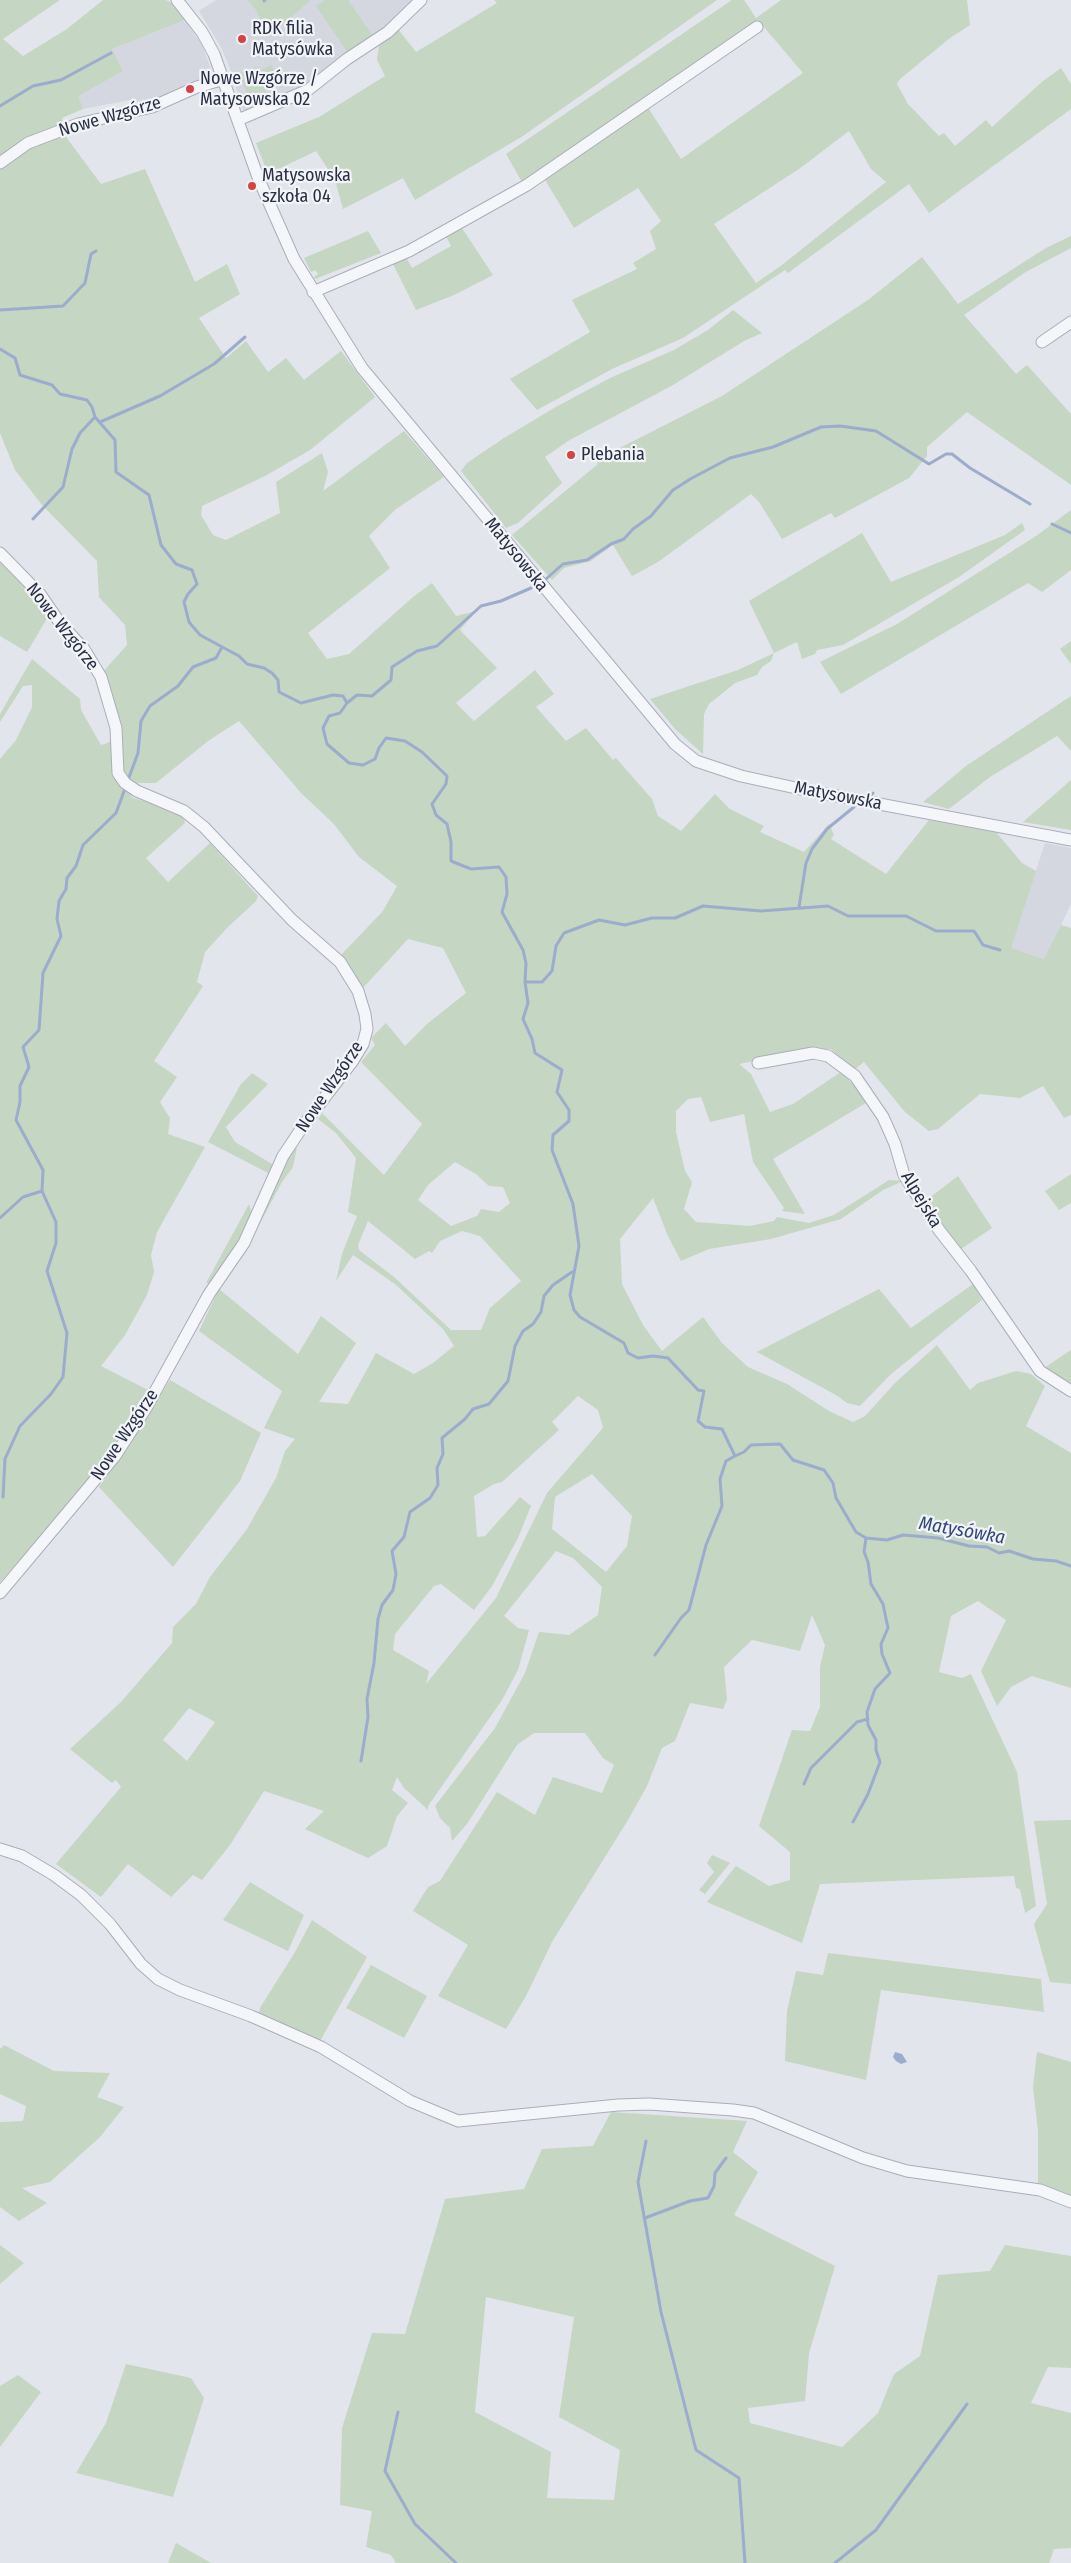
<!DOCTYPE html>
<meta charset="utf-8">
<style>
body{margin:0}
canvas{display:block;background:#e2e5eb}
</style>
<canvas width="1071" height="2563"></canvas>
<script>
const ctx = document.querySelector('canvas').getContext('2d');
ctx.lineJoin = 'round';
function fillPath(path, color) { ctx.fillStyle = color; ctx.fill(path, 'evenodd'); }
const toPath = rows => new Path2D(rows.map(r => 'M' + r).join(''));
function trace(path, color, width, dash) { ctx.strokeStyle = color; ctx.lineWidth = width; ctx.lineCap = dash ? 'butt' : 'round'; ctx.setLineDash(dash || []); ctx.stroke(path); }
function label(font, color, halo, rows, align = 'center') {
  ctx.font = font + ' "Fira Sans Condensed",sans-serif'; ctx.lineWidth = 4.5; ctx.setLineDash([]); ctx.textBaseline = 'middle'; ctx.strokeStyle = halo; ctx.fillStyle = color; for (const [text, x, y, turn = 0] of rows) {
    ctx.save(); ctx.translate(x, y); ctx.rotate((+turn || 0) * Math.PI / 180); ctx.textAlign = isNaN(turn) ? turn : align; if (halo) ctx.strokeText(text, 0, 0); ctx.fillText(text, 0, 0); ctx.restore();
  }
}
fillPath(toPath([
 [216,0,247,0,255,9,269,37,311,0,417,0,402,16,306,87,244,114,231,71,221,47,199,11],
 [185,20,202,45,213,75,162,101,138,106,135,99,83,109,77,96,123,71,112,49],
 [1045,843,1071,848,1071,904,1045,959,1010,948]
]), '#d4d7e0');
fillPath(toPath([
 [0,0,60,0,3,39,23,56,67,29,103,0,166,0,175,5,185,20,112,49,123,71,78,96,83,109,62,118,66,137,101,184,145,169,195,282,227,264,240,294,199,318,226,358,246,341,268,372,286,358,304,380,341,351,375,397,310,450,265,476,202,506,201,515,213,535,226,540,280,513,276,482,322,453,328,472,323,491,404,431,444,477,396,509,369,536,390,568,308,633,327,659,349,654,413,597,432,583,456,616,476,611,460,630,497,668,456,703,474,721,535,670,554,694,536,707,566,741,586,728,613,760,616,758,652,799,658,816,681,831,715,794,730,809,764,826,760,832,804,852,829,824,834,835,831,839,886,874,929,820,996,832,1022,863,1036,871,1011,948,1044,959,1061,925,1071,928,1071,1115,1064,1118,1043,1086,1020,1098,980,1094,938,1129,929,1131,905,1112,864,1062,854,1070,831,1049,799,1052,739,1064,751,1074,770,1112,793,1104,841,1072,869,1101,773,1159,805,1214,782,1211,784,1208,753,1162,744,1114,710,1122,701,1097,688,1099,676,1111,676,1132,685,1171,692,1182,684,1209,696,1222,750,1226,774,1221,777,1217,809,1223,834,1215,889,1180,903,1181,883,1190,841,1219,771,1239,709,1249,681,1261,668,1236,653,1198,620,1239,622,1284,643,1325,662,1351,703,1317,722,1343,748,1367,787,1384,829,1411,853,1422,865,1416,895,1383,937,1345,970,1390,978,1383,1016,1371,1031,1374,1045,1386,1026,1426,1071,1453,1071,1688,1032,1676,1011,1687,997,1706,981,1671,1006,1620,978,1601,951,1616,939,1672,962,1678,971,1674,1017,1772,1036,1906,1025,1913,1020,1889,1016,1888,1014,1876,820,1884,802,1943,707,1902,736,1866,769,1886,790,1880,790,1852,759,1826,792,1730,810,1731,820,1707,820,1667,825,1645,812,1615,800,1651,752,1640,724,1667,727,1700,723,1709,690,1703,675,1741,662,1748,647,1786,628,1820,552,1942,526,1996,506,2029,438,1996,468,1945,413,1911,428,1887,440,1881,497,1792,535,1815,553,1777,602,1793,614,1765,603,1758,585,1733,534,1733,517,1745,467,1824,452,1841,450,1828,440,1818,435,1806,495,1728,525,1673,539,1632,569,1635,598,1615,602,1587,573,1558,556,1551,504,1616,518,1628,529,1630,518,1670,502,1700,428,1806,428,1810,404,1788,397,1777,392,1790,408,1803,397,1816,387,1846,368,1858,305,1829,324,1811,264,1791,230,1845,202,1880,193,1875,171,1897,128,1864,101,1897,56,1864,121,1787,116,1780,112,1783,70,1749,121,1702,172,1643,173,1627,196,1604,210,1577,247,1529,276,1478,285,1451,295,1439,264,1428,282,1391,199,1331,219,1289,298,1354,321,1316,356,1343,319,1402,348,1404,376,1353,414,1374,433,1363,454,1346,443,1329,395,1284,353,1255,336,1281,342,1254,357,1216,348,1212,356,1158,336,1133,318,1119,322,1113,384,1175,422,1124,361,1062,375,1045,371,1038,386,1023,405,1046,427,1024,466,993,443,948,408,939,362,989,340,956,383,911,397,886,359,857,334,824,302,794,239,721,208,741,156,783,138,783,131,797,183,814,185,823,146,858,168,882,210,843,258,896,256,901,227,928,205,952,197,982,203,986,154,1061,177,1077,160,1102,170,1118,168,1134,205,1147,157,1232,151,1255,154,1272,147,1295,125,1335,101,1366,148,1390,118,1439,89,1478,48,1529,0,1582,0,759,16,740,32,707,32,685,23,686,0,722,0,714,32,659,80,699,81,710,101,745,108,743,121,729,112,695,102,673,127,645,125,625,99,597,97,561,42,505,15,470,0,433],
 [455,1162,476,1174,489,1186,503,1187,510,1203,499,1212,481,1209,477,1216,451,1226,418,1200,428,1185],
 [368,1221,415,1259,429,1251,432,1253,440,1241,462,1231,480,1236,521,1281,490,1308,481,1330,451,1330,394,1277,359,1250,358,1245],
 [578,1396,598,1410,603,1428,547,1493,496,1598,426,1684,429,1671,393,1650,395,1634,434,1586,441,1584,474,1610,492,1586,518,1538,531,1506,520,1497,485,1536,477,1537,474,1496,494,1484,502,1482,559,1430,552,1422],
 [592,1474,632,1516,627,1546,606,1572,552,1529,555,1497],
 [189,1708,215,1722,187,1761,163,1740],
 [247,0,311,0,269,37,255,9],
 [325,0,348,0,373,36,348,53,316,6],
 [494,0,717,0,523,136,415,200,403,178,343,209,335,180,316,151,268,174,256,143,319,117,385,76,377,60,379,45,398,29,416,52,497,3],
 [732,0,744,0,756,18,781,0,967,0,970,25,950,38,900,79,897,84,908,104,939,136,944,133,955,146,986,120,992,127,1043,81,1061,68,1071,84,1071,109,929,213,909,184,788,273,785,270,683,338,612,369,537,410,510,379,590,332,572,300,637,269,633,263,656,249,650,231,661,221,638,188,574,228,545,180,647,106,681,159,803,73,758,20,653,91,544,171,522,182,506,154],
 [849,131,871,169,886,182,782,265,756,283,714,224,799,169],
 [272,65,275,74,261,80,268,97,251,103,239,74,257,67,258,71],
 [460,225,493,275,454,295,416,310,392,262,406,257,412,268,451,246,446,236],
 [368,231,381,253,315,279,314,277,318,274,315,270,311,272,304,258],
 [1071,236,1071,248,1024,273,964,315,1016,374,1027,365,1071,414,1071,485,967,412,927,447,927,456,909,478,835,518,831,513,782,539,759,502,751,494,658,562,632,576,613,545,591,561,564,568,552,580,512,535,598,464,596,460,722,396,868,300,922,257,958,304,1046,248],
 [733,310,762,333,744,341,673,385,568,441,545,457,562,483,518,523,506,528,461,471,467,463,504,438,554,408,610,378,674,350,708,330],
 [1071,510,1071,570,1042,592,1028,583,841,694,820,662,897,624,1036,536],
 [1022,523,1025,530,959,577,843,645,817,650,815,654,802,659,797,642,774,653,771,661,762,667,757,675,735,683,709,704,704,714,703,754,676,730,650,699,738,670,774,653,749,601,862,533,891,582,1005,535],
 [0,560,49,615,27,652,0,636],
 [1071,641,1071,664,1060,649],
 [1071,696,1071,751,1057,736,990,777,949,809,923,802,966,766],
 [1071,780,1071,830,1023,822],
 [252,1073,268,1084,226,1127,235,1142,272,1164,270,1174,208,1142,241,1084],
 [297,1147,293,1167,282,1182,260,1223,285,1161],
 [1071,1174,1071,1203,1059,1210,1045,1191],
 [958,1176,992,1228,961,1249,924,1202],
 [249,1204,252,1214,243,1237,211,1284,206,1283],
 [973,1284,982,1300,890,1375,860,1406,847,1403,836,1395,757,1352,879,1289,911,1328],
 [1071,1350,1071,1384,1044,1368],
 [170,1380,261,1433,240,1481,173,1567,99,1487,127,1448],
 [1071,1820,1071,1984,1050,1982,1034,1924,1047,1904,1034,1821],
 [712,1855,730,1863,705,1894,699,1890,714,1872,707,1863],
 [250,1882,304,1915,288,1951,223,1920],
 [312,1920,367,1957,320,2041,259,2013,260,2008,295,1952],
 [828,1953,1041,1979,1044,2012,881,1990,866,2080,785,2061,787,2011,796,1971,823,1975],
 [371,1965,427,1996,404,2038,346,2008],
 [4,2045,54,2071,110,2073,97,2097,124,2107,100,2137,50,2182,22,2188,47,2203,19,2221,0,2207,0,2122,23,2121,26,2106,0,2094,0,2049],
 [1037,2052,1071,2062,1071,2196,1038,2183,1038,2131,1033,2087],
 [611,2112,747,2121,733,2152,758,2172,734,2215,835,2266,809,2353,805,2401,748,2408,750,2423,842,2447,878,2413,894,2374,920,2356,938,2275,990,2271,1005,2245,1071,2256,1071,2368,1048,2367,1031,2403,1071,2413,1071,2548,1054,2549,1049,2563,396,2563,391,2555,366,2547,372,2511,340,2505,342,2428,372,2333,405,2334,445,2199,524,2189,542,2149,593,2146],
 [486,2297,574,2317,559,2417,620,2450,614,2500,547,2498,551,2452,475,2412],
 [0,2245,24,2263,0,2284],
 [126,2364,191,2378,204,2398,173,2497,76,2473,106,2423],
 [18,2375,41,2392,0,2447,0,2386],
 [176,2543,211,2563,168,2563]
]), '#c5d6c3');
fillPath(toPath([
 [895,2052,902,2054,907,2062,901,2064,896,2061,893,2057]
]), '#9caccd');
trace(toPath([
 [264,1,265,0],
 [0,106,33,86,61,80,111,53],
 [0,310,63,306,85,283,91,254,96,251],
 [0,349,15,358,20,375,52,385,60,394,87,400,92,407,95,417,115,440,116,472,149,495,161,545,176,564,192,570,197,584,188,594,184,602,189,622,200,635,239,656,247,664,264,668,272,673,278,680,279,692,301,703,333,695,343,696,347,703,340,713,329,716,323,728,327,744,349,763,363,765,375,759,379,748,386,738,405,741,422,752,447,776,446,784,432,804,436,815,447,824,451,842,451,861,471,869,499,867,506,877,507,894,502,912,523,950,526,963,525,982,528,1003,523,1019,532,1039,535,1053,562,1070,557,1092,569,1110,569,1121,553,1135,552,1150,573,1204,579,1246,570,1295,574,1310,580,1317,624,1343,628,1353,638,1358,653,1356,668,1358,698,1390,704,1391,698,1421,705,1427,722,1429,735,1456,744,1452,751,1445,780,1444,793,1460,824,1470,833,1483,836,1498,856,1532,866,1538,887,1540,903,1535,938,1538,969,1546,987,1547,999,1553,1009,1551,1033,1559,1056,1561,1071,1566],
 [100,422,160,396,214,364,245,337],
 [33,519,63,487,72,449,80,433,95,417],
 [1052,524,1071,533],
 [546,579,563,564,587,560,611,544,624,539,633,529,651,516,673,490,692,478,730,458,773,447,821,427,840,426,876,431,929,464,946,454,952,454,970,468,1030,504],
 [347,703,357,695,372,696,391,680,392,667,417,651,437,646,481,606,501,601,531,588],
 [128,780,138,753,141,721,150,706,178,686,193,667,216,658,222,647],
 [871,795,873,793],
 [799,907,806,863,812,849,827,829,854,807],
 [525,982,542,982,552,971,556,946,564,933,599,920,625,925,652,918,675,918,703,906,761,911,828,906,848,916,906,916,936,931,974,931,983,945,1000,950],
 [0,1218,23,1197,42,1191],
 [3,1497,5,1459,20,1426,51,1394,63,1377,67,1333,47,1271,56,1243,56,1222,42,1191,43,1170,16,1120,20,1102,20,1086,29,1067,23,1047,39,1030,43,973,61,936,57,919,59,901,66,889,67,878,76,866,83,845,116,813,126,786],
 [655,1655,681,1618,689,1610,706,1545,722,1506,720,1479,726,1461,735,1456],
 [361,1761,368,1717,367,1699,374,1663,378,1619,382,1605,393,1590,396,1574,392,1551,404,1537,410,1512,430,1498,438,1485,437,1468,443,1454,442,1438,465,1419,473,1409,489,1404,508,1381,515,1346,523,1331,533,1324,541,1312,544,1296,553,1285,572,1272],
 [804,1784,811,1768,857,1722,868,1719],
 [853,1822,868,1794,880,1762,876,1750,876,1740,868,1725,867,1712,875,1689,890,1673,882,1654,881,1644,888,1628,883,1604,871,1584,868,1562,864,1552,866,1538],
 [646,2141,638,2182,661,2312,696,2450,739,2478,745,2563],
 [645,2218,690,2201,708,2198,714,2186,715,2173,726,2158],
 [398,2412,385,2471,415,2524,456,2563],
 [835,2563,876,2530,967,2404]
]), '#9caccd', 3);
const minor = toPath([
 [177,0,202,32,214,54,259,180,294,259,362,368,675,744,696,761,741,776,805,790,1071,840],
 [238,120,308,90,347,59,388,32,421,0],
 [0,163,28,143,78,124,152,107,197,87,224,79],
 [313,292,409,251,527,185,757,27],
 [1042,342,1071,322],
 [0,553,40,594,60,623,84,649,101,677,116,728,118,773,125,783,137,791,184,811,204,827,292,920,340,962,358,991,365,1014,367,1029,363,1044,352,1062,305,1123,283,1156,244,1243,209,1294,146,1408,115,1456,0,1593],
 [758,1063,813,1053,828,1056,855,1076,883,1117,895,1144,904,1175,939,1230,971,1271,1040,1371,1071,1391],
 [0,1849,22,1856,54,1875,81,1895,110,1924,141,1964,158,1979,180,1990,251,2016,321,2047,410,2101,458,2121,618,2105,649,2104,733,2110,754,2113,863,2158,907,2171,1040,2190,1071,2202]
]);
trace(minor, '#aaaeb9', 13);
trace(minor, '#f5f6f9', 11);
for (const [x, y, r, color] of [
 [242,39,5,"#d54343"],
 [190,89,5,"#d54343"],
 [252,186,5,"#d54343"],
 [571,455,5,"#d54343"]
]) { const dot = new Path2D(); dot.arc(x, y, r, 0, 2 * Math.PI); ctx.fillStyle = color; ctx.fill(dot); trace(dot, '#f2f4f8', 2); }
label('18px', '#292f44', '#f2f4f8', [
 ["RDK filia",252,29],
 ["Matysówka",252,50],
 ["Nowe Wzgórze /",200,79],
 ["Matysowska 02",200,100],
 ["Matysowska",262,176],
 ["szkoła 04",262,197],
 ["Plebania",581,455]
], 'left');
label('18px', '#292f44', '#f2f4f8', [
 ["Nowe Wzgórze",110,117,-16],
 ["Matysowska",516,555,51],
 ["Nowe Wzgórze",62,627,52],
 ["Matysowska",838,796,11],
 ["Nowe Wzgórze",330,1087,-56],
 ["Alpejska",921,1200,59],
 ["Nowe Wzgórze",125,1435,-56]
]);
label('italic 19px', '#31477b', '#f2f4f8', [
 ["Matysówka",962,1531,10]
]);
</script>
